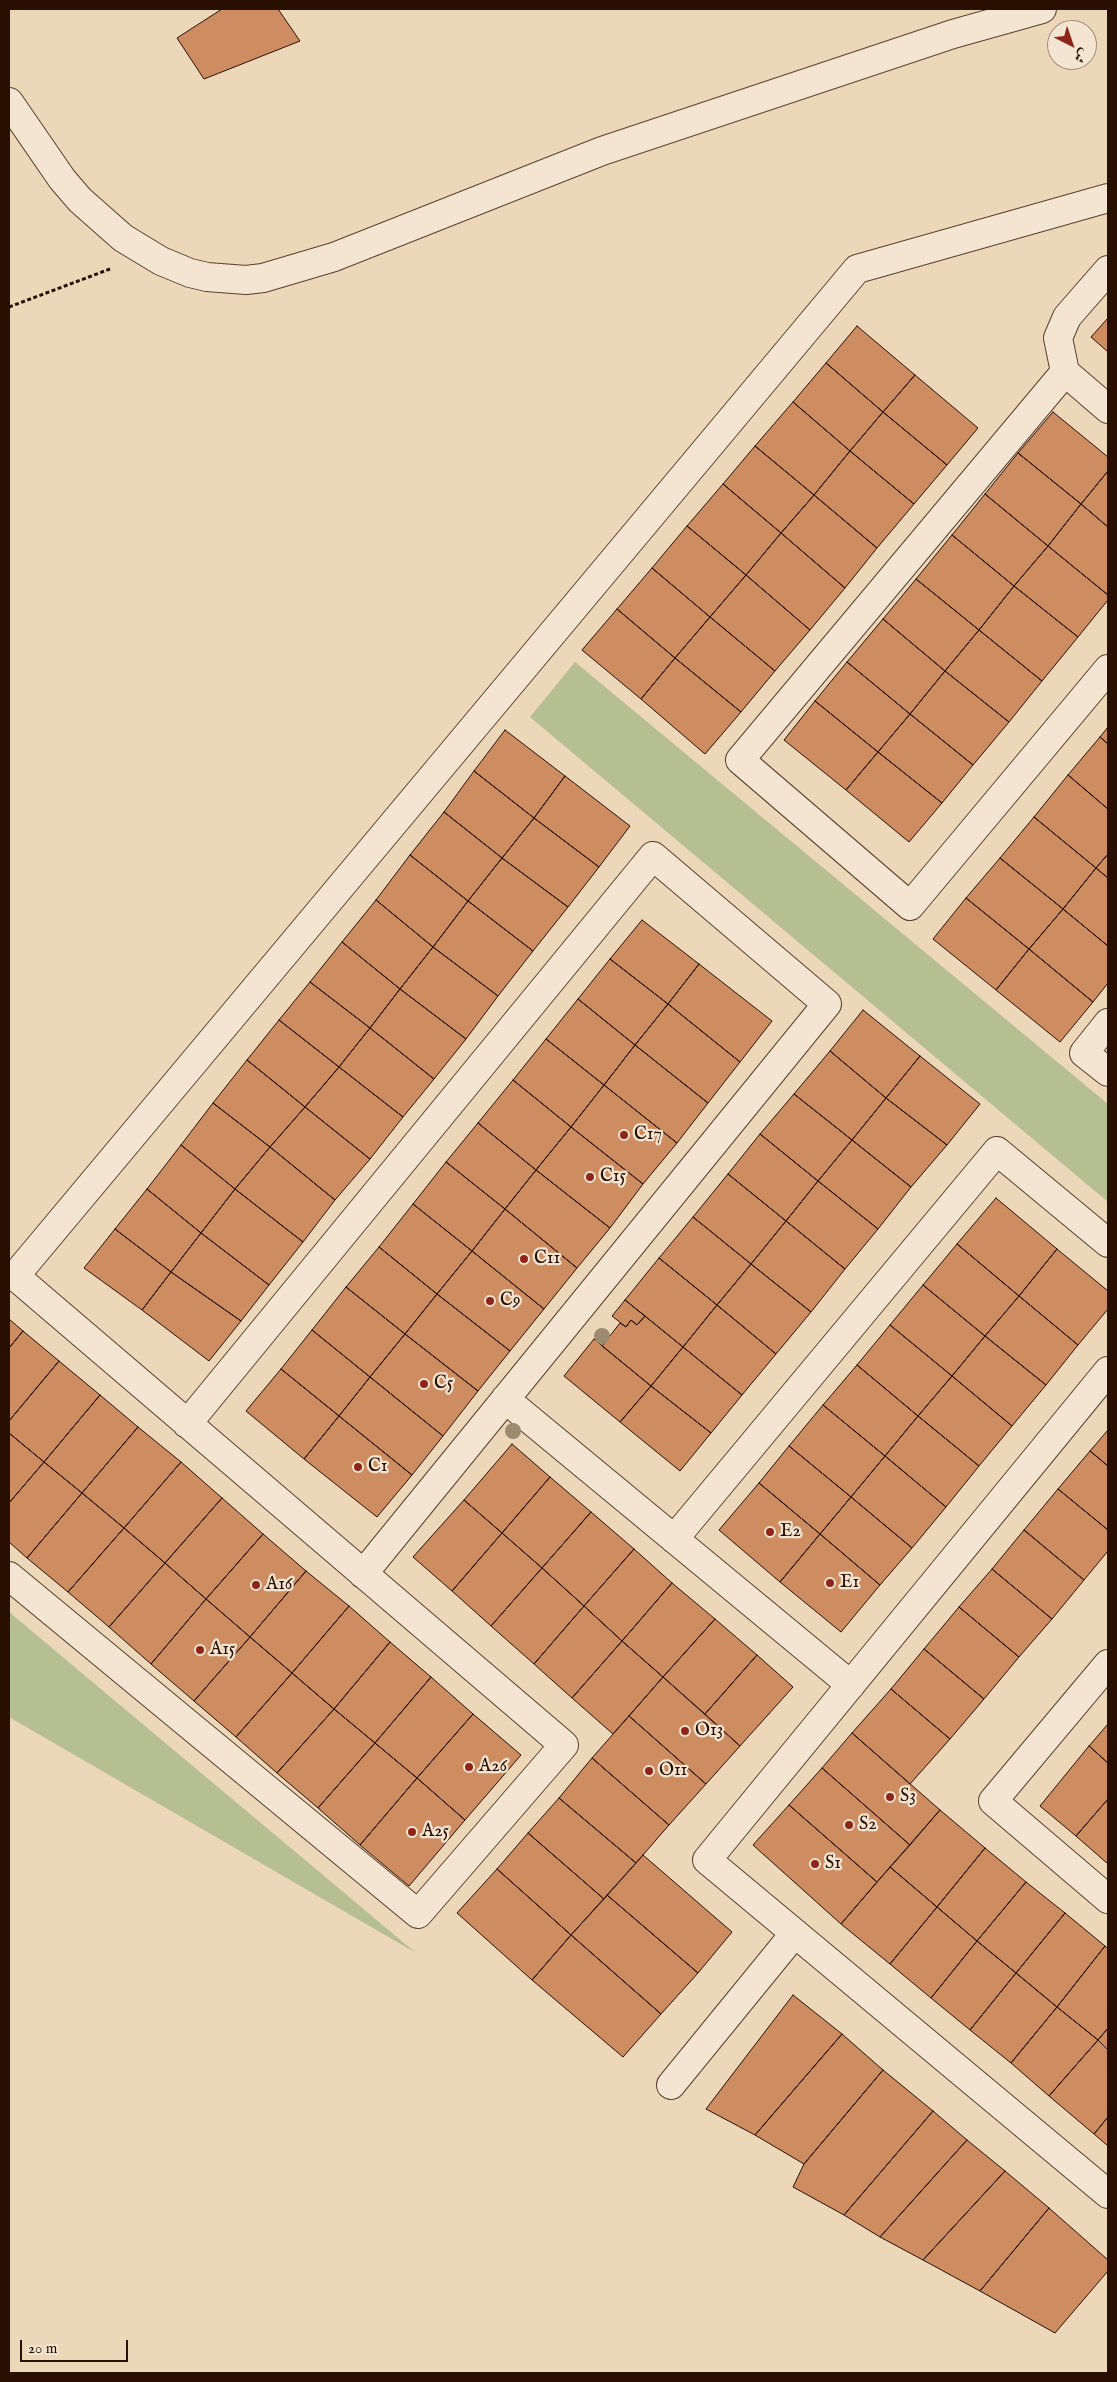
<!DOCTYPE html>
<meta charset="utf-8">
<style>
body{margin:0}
#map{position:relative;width:1117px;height:2382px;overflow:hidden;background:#edd7b9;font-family:"IM FELL English",Amiri,serif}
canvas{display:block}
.frame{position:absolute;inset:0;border:10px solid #280f00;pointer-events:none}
.north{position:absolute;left:1047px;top:20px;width:50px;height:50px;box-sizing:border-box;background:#f3e5d2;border:1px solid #a28f7e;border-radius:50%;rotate:139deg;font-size:14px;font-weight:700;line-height:20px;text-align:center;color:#280f00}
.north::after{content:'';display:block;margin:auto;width:18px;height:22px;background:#8f2418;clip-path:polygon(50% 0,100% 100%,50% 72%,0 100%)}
.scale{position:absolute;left:20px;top:2340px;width:108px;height:22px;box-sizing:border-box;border:2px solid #280f00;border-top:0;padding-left:6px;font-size:15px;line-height:18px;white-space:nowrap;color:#280f00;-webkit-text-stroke:4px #f3e5d2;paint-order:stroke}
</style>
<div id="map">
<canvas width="1117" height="2382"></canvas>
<div class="frame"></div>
<div class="north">ش</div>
<div class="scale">20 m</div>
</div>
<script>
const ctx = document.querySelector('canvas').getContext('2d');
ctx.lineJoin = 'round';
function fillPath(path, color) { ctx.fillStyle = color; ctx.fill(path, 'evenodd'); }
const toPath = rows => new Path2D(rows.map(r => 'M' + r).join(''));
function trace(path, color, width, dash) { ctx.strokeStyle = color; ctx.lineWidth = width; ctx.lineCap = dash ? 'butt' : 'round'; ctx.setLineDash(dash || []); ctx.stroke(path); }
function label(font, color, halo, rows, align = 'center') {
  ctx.font = font + ' "IM FELL English",serif'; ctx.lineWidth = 4.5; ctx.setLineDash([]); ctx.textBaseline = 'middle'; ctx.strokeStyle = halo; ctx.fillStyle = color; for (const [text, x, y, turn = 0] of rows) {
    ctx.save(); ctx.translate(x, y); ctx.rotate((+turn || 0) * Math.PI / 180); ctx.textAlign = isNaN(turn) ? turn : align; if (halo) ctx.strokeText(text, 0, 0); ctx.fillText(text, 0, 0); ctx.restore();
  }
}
fillPath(toPath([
 [575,662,1108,1104,1108,1202,530,717],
 [9,1612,416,1953,9,1717]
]), '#b6bf91');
const building = toPath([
 [222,9,278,9,300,41,204,79,177,38,222,9],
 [1108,318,1108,352,1091,337,1108,318],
 [857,326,915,375,883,412,826,363,857,326],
 [826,363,883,412,850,451,793,402,826,363],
 [915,375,978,428,947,465,883,412,915,375],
 [793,402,850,451,814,495,755,446,793,402],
 [883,412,947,465,914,504,850,451,883,412],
 [1053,412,1108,457,1108,471,1081,504,1018,453,1053,412],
 [755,446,814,495,781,533,723,484,755,446],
 [850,451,914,504,877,548,814,495,850,451],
 [1018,453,1081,504,1048,546,985,494,1018,453],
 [1108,471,1108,527,1081,504,1108,471],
 [723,484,781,533,746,575,687,526,723,484],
 [985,494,1048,546,1014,586,952,535,985,494],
 [814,495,877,548,845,588,781,533,814,495],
 [1081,504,1108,527,1108,595,1048,546,1081,504],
 [687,526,746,575,710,617,652,568,687,526],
 [781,533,845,588,810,630,746,575,781,533],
 [952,535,1014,586,979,630,916,579,952,535],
 [1048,546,1108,595,1108,600,1078,637,1014,586,1048,546],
 [652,568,710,617,675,658,617,609,652,568],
 [746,575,810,630,775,671,710,617,746,575],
 [916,579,979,630,945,671,883,619,916,579],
 [1014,586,1078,637,1042,681,979,630,1014,586],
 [617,609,675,658,641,699,582,650,617,609],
 [710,617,775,671,741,712,675,658,710,617],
 [883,619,945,671,910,714,847,662,883,619],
 [979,630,1042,681,1009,722,945,671,979,630],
 [675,658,741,712,705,754,641,699,675,658],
 [847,662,910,714,878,752,815,701,847,662],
 [945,671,1009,722,973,765,910,714,945,671],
 [815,701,878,752,846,790,784,740,815,701],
 [910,714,973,765,942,803,878,752,910,714],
 [1108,727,1108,744,1100,737,1108,727],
 [505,730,565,776,534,818,474,771,505,730],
 [1100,737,1108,744,1108,809,1068,775,1100,737],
 [878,752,942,803,909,842,846,790,878,752],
 [474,771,534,818,502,858,444,812,474,771],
 [1068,775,1108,809,1108,854,1096,868,1034,817,1068,775],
 [565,776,630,826,599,867,534,818,565,776],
 [444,812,502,858,468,901,410,855,444,812],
 [1034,817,1096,868,1063,909,1000,858,1034,817],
 [534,818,599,867,568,907,502,858,534,818],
 [1108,854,1108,878,1096,868,1108,854],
 [410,855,468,901,433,947,376,900,410,855],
 [502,858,568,907,533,951,468,901,502,858],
 [1000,858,1063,909,1029,949,966,898,1000,858],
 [1096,868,1108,878,1108,946,1063,909,1096,868],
 [966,898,1029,949,996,990,933,939,966,898],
 [376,900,433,947,400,989,342,942,376,900],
 [468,901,533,951,498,996,433,947,468,901],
 [1063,909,1108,946,1108,983,1093,1002,1029,949,1063,909],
 [642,920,699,964,668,1004,610,959,642,920],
 [342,942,400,989,370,1028,310,982,342,942],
 [433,947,498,996,466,1039,400,989,433,947],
 [1029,949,1093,1002,1060,1042,996,990,1029,949],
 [610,959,668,1004,635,1045,578,999,610,959],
 [699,964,772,1021,740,1062,668,1004,699,964],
 [310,982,370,1028,339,1067,279,1020,310,982],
 [400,989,466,1039,434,1079,370,1028,400,989],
 [578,999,635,1045,604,1085,546,1039,578,999],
 [668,1004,740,1062,708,1103,635,1045,668,1004],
 [863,1010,920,1056,886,1098,830,1051,863,1010],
 [279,1020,339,1067,305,1107,247,1060,279,1020],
 [370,1028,434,1079,403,1117,339,1067,370,1028],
 [546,1039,604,1085,571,1127,513,1080,546,1039],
 [635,1045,708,1103,677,1143,604,1085,635,1045],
 [830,1051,886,1098,852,1140,794,1094,830,1051],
 [920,1056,980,1104,947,1145,886,1098,920,1056],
 [247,1060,305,1107,270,1147,213,1103,247,1060],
 [339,1067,403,1117,370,1159,305,1107,339,1067],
 [513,1080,571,1127,536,1170,478,1123,513,1080],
 [604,1085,677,1143,643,1184,571,1127,604,1085],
 [794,1094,852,1140,818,1181,760,1134,794,1094],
 [886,1098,947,1145,911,1187,852,1140,886,1098],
 [213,1103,270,1147,235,1189,181,1145,213,1103],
 [305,1107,370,1159,335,1200,270,1147,305,1107],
 [478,1123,536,1170,505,1209,446,1162,478,1123],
 [571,1127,643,1184,610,1228,536,1170,571,1127],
 [760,1134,818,1181,786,1221,728,1174,760,1134],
 [852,1140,911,1187,878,1229,818,1181,852,1140],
 [181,1145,235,1189,201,1233,147,1189,181,1145],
 [270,1147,335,1200,303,1242,235,1189,270,1147],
 [446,1162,505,1209,472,1251,413,1204,446,1162],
 [536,1170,610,1228,577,1268,505,1209,536,1170],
 [728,1174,786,1221,751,1264,693,1217,728,1174],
 [818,1181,878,1229,845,1269,786,1221,818,1181],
 [147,1189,201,1233,171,1272,115,1229,147,1189],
 [235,1189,303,1242,269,1285,201,1233,235,1189],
 [996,1198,1057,1249,1019,1296,957,1244,996,1198],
 [413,1204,472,1251,437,1294,379,1247,413,1204],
 [505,1209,577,1268,544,1309,472,1251,505,1209],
 [693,1217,751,1264,717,1305,659,1258,693,1217],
 [786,1221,845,1269,811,1312,751,1264,786,1221],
 [115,1229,171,1272,142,1310,84,1268,115,1229],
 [201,1233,269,1285,241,1321,171,1272,201,1233],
 [957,1244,1019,1296,985,1336,923,1285,957,1244],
 [379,1247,437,1294,405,1334,346,1287,379,1247],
 [1057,1249,1108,1291,1108,1309,1078,1345,1019,1296,1057,1249],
 [472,1251,544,1309,510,1351,437,1294,472,1251],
 [659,1258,717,1305,683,1347,625,1300,659,1258],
 [751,1264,811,1312,776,1354,717,1305,751,1264],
 [171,1272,241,1321,209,1361,142,1310,171,1272],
 [923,1285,985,1336,952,1376,890,1325,923,1285],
 [346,1287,405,1334,370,1377,312,1330,346,1287],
 [437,1294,510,1351,478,1391,405,1334,437,1294],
 [1019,1296,1078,1345,1046,1385,985,1336,1019,1296],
 [625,1300,645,1316,637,1325,631,1320,626,1327,612,1316,625,1300],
 [717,1305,776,1354,742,1395,683,1347,717,1305],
 [645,1316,683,1347,651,1386,602,1346,620,1323,626,1327,631,1320,637,1325,645,1316],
 [9,1319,23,1331,9,1348,9,1319],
 [890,1325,952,1376,918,1416,857,1365,890,1325],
 [312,1330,370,1377,339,1416,281,1369,312,1330],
 [23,1331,59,1361,9,1421,9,1348,23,1331],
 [405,1334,478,1391,443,1436,370,1377,405,1334],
 [985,1336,1046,1385,1012,1426,952,1376,985,1336],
 [594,1339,651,1386,620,1422,564,1376,594,1339],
 [683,1347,742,1395,711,1433,651,1386,683,1347],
 [59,1361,100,1395,44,1462,9,1433,9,1421,59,1361],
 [857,1365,918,1416,885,1456,823,1405,857,1365],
 [281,1369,339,1416,304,1459,246,1411,281,1369],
 [952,1376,1012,1426,979,1466,918,1416,952,1376],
 [370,1377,443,1436,412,1475,339,1416,370,1377],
 [651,1386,711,1433,680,1471,620,1422,651,1386],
 [100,1395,138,1427,82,1493,44,1462,100,1395],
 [823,1405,885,1456,851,1497,789,1446,823,1405],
 [339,1416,412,1475,377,1517,304,1459,339,1416],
 [918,1416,979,1466,946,1507,885,1456,918,1416],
 [138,1427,181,1462,124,1528,82,1493,138,1427],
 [1108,1430,1108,1466,1090,1451,1108,1430],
 [9,1433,44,1462,9,1503,9,1433],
 [512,1444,550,1477,502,1533,464,1500,512,1444],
 [789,1446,851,1497,820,1534,759,1483,789,1446],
 [1090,1451,1108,1466,1108,1530,1058,1489,1090,1451],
 [885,1456,946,1507,912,1548,851,1497,885,1456],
 [44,1462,82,1493,27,1558,9,1542,9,1503,44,1462],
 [181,1462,222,1498,165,1563,124,1528,181,1462],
 [550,1477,591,1512,542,1568,502,1533,550,1477],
 [759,1483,820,1534,780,1582,719,1530,759,1483],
 [1058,1489,1108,1530,1108,1551,1084,1580,1024,1530,1058,1489],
 [82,1493,124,1528,68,1592,27,1558,82,1493],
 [851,1497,912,1548,880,1585,820,1534,851,1497],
 [222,1498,263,1534,206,1599,165,1563,222,1498],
 [464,1500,502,1533,452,1591,413,1557,464,1500],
 [591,1512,634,1549,584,1606,542,1568,591,1512],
 [124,1528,165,1563,109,1627,68,1592,124,1528],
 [1024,1530,1084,1580,1052,1619,992,1569,1024,1530],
 [502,1533,542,1568,491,1626,452,1591,502,1533],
 [263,1534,306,1571,250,1637,206,1599,263,1534],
 [820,1534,880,1585,841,1632,780,1582,820,1534],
 [634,1549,672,1583,622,1641,584,1606,634,1549],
 [165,1563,206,1599,151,1664,109,1627,165,1563],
 [542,1568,584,1606,534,1664,491,1626,542,1568],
 [992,1569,1052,1619,1019,1657,959,1607,992,1569],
 [306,1571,349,1606,292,1673,250,1637,306,1571],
 [672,1583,715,1619,663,1677,622,1641,672,1583],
 [206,1599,250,1637,194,1701,151,1664,206,1599],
 [349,1606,390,1642,334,1709,292,1673,349,1606],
 [584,1606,622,1641,572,1698,534,1664,584,1606],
 [959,1607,1019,1657,984,1699,924,1649,959,1607],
 [715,1619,757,1655,705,1714,663,1677,715,1619],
 [250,1637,292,1673,236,1737,194,1701,250,1637],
 [622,1641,663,1677,613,1734,572,1698,622,1641],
 [390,1642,431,1677,375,1743,334,1709,390,1642],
 [924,1649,984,1699,950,1739,891,1689,924,1649],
 [757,1655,793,1687,740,1746,705,1714,757,1655],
 [292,1673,334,1709,277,1773,236,1737,292,1673],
 [431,1677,473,1714,417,1778,375,1743,431,1677],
 [663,1677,740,1746,706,1784,629,1716,663,1677],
 [891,1689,950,1739,910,1784,852,1733,891,1689],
 [334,1709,375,1743,318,1808,277,1773,334,1709],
 [473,1714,521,1755,465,1820,417,1778,473,1714],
 [629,1716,706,1784,669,1825,592,1758,629,1716],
 [1108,1724,1108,1763,1089,1746,1108,1724],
 [852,1733,940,1810,910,1845,822,1768,852,1733],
 [375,1743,417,1778,360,1845,318,1808,375,1743],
 [1089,1746,1108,1763,1108,1799,1076,1836,1040,1806,1089,1746],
 [592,1758,669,1825,636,1863,559,1798,592,1758],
 [822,1768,910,1845,877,1882,789,1805,822,1768],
 [417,1778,465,1820,409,1886,360,1845,417,1778],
 [559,1798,636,1863,604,1899,528,1833,559,1798],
 [1108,1799,1108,1864,1076,1836,1108,1799],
 [789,1805,877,1882,841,1924,753,1845,789,1805],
 [940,1810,985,1848,937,1907,890,1867,940,1810],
 [528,1833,604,1899,571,1935,497,1869,528,1833],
 [985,1848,1026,1882,977,1941,937,1907,985,1848],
 [643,1855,732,1932,698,1973,607,1895,643,1855],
 [890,1867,937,1907,890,1964,841,1924,890,1867],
 [497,1869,571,1935,532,1980,457,1913,497,1869],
 [1026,1882,1065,1913,1016,1973,977,1941,1026,1882],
 [607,1895,698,1973,661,2014,571,1935,607,1895],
 [937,1907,977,1941,931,1998,890,1964,937,1907],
 [1065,1913,1105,1946,1057,2007,1016,1973,1065,1913],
 [571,1935,661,2014,623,2057,532,1980,571,1935],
 [977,1941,1016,1973,970,2030,931,1998,977,1941],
 [1105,1946,1108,1949,1108,2028,1098,2040,1057,2007,1105,1946],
 [1016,1973,1057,2007,1011,2063,970,2030,1016,1973],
 [793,1995,842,2034,755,2135,706,2109,793,1995],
 [1057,2007,1098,2040,1049,2096,1011,2063,1057,2007],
 [1108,2028,1108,2050,1098,2040,1108,2028],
 [842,2034,883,2070,804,2164,755,2135,842,2034],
 [1098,2040,1108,2050,1108,2117,1094,2134,1049,2096,1098,2040],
 [883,2070,933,2111,844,2215,793,2187,804,2164,883,2070],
 [933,2111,967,2140,880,2237,844,2215,933,2111],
 [1108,2117,1108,2146,1094,2134,1108,2117],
 [967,2140,1005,2171,923,2260,880,2237,967,2140],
 [1005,2171,1049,2208,980,2291,923,2260,1005,2171],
 [1049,2208,1108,2260,1108,2271,1055,2333,980,2291,1049,2208]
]);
fillPath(building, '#ce8c61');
trace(building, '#280f00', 1);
const minor = toPath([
 [9,102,62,179,80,200,123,238,161,261,190,273,207,277,246,280,263,278,334,257,602,151,953,34,1042,9],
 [1108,270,1067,317,1058,338,1065,372,1108,409],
 [1065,372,740,760,910,906,1108,669],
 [1108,1023,1084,1053,1108,1072],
 [1108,1371,707,1860,1108,2194],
 [505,1399,851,1685],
 [187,1424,653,856,827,1004,363,1574],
 [674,1539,997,1151,1108,1243],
 [9,1576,418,1914,564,1745,15,1276,857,269,1108,198],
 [1108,1664,993,1801,1108,1899],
 [671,2085,795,1933]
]);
trace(minor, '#59412e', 30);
trace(toPath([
 [9,307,110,269]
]), '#280f00', 3, [4, 2.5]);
trace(minor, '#f3e5d2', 28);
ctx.fillStyle = '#9c8b6f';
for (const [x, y] of [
 [602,1336],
 [513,1431]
]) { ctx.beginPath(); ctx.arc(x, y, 8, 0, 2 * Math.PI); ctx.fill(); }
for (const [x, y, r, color] of [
 [624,1135,5,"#8f2418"],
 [590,1177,5,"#8f2418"],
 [524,1259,5,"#8f2418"],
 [490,1301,5,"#8f2418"],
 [424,1384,5,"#8f2418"],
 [358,1467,5,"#8f2418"],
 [770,1532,5,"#8f2418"],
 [830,1583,5,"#8f2418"],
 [256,1585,5,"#8f2418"],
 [200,1650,5,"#8f2418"],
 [685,1731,5,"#8f2418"],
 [469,1767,5,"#8f2418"],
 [649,1771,5,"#8f2418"],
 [890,1797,5,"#8f2418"],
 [849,1825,5,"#8f2418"],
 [412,1832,5,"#8f2418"],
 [815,1864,5,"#8f2418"]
]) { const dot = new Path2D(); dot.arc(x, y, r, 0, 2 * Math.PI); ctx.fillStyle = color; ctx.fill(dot); trace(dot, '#f3e5d2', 2); }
label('18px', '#280f00', '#f3e5d2', [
 ["C17",634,1135],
 ["C15",600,1177],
 ["C11",534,1259],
 ["C9",500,1301],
 ["C5",434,1384],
 ["C1",368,1467],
 ["E2",780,1532],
 ["E1",840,1583],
 ["A16",266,1585],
 ["A15",210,1650],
 ["O13",695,1731],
 ["A26",479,1767],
 ["O11",659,1771],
 ["S3",900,1797],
 ["S2",859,1825],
 ["A25",422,1832],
 ["S1",825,1864]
], 'left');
</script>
